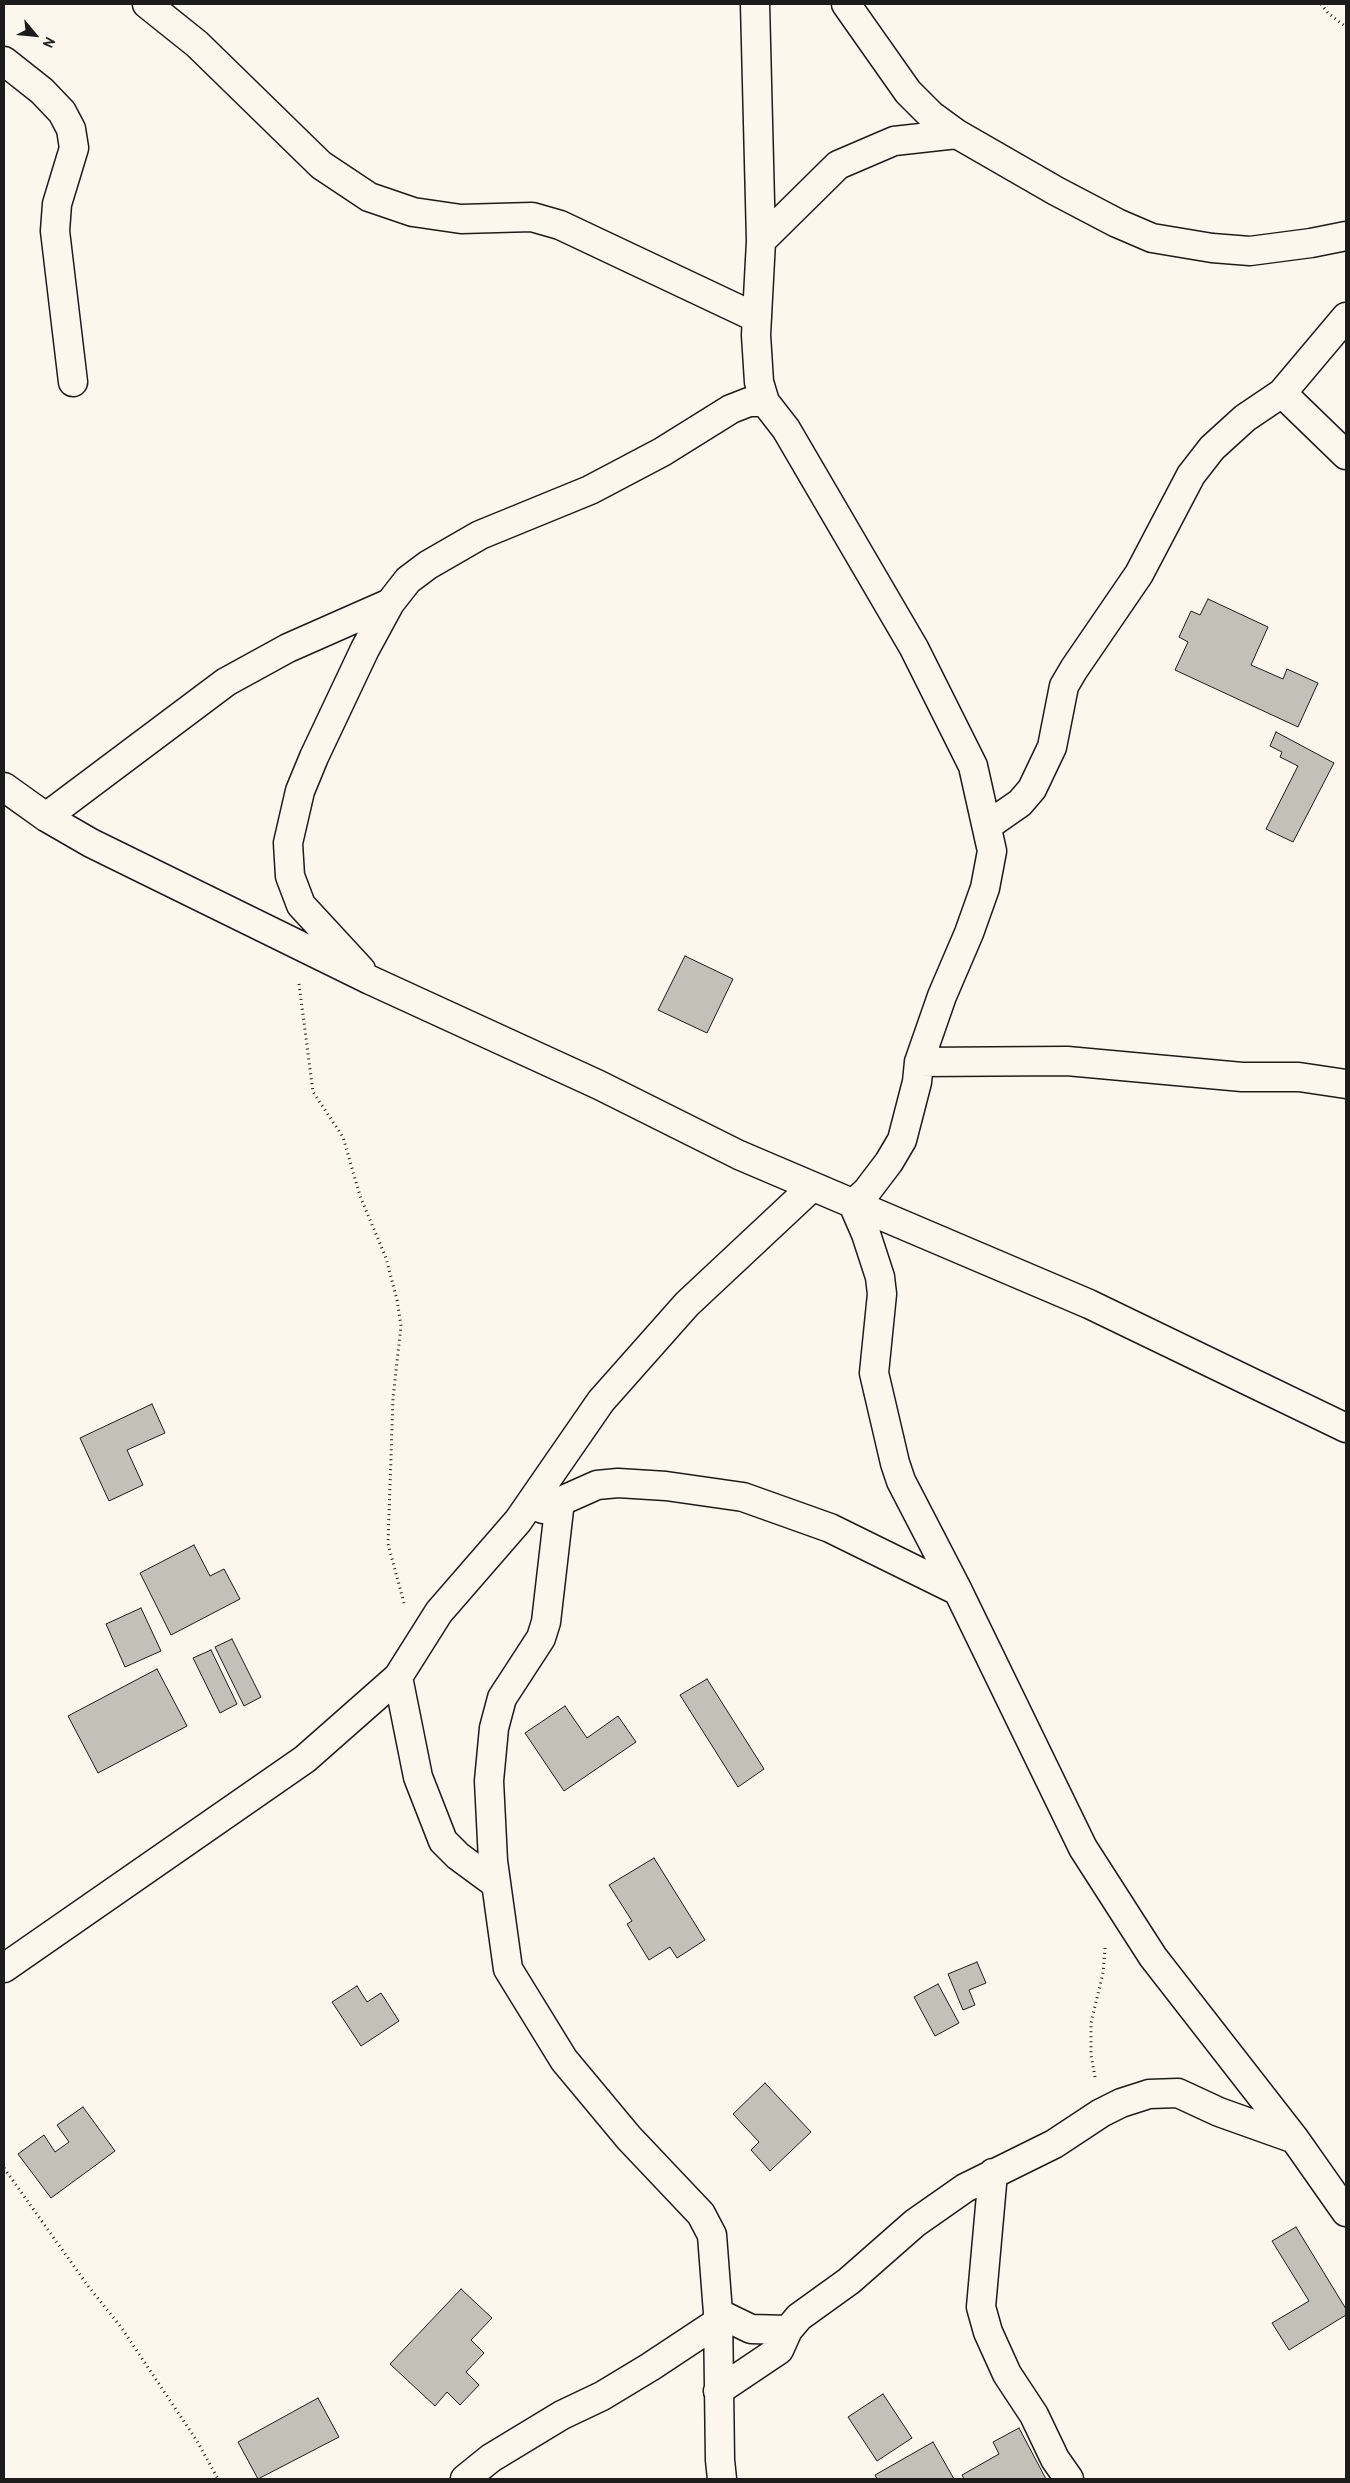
<!DOCTYPE html>
<style>
body{margin:0}
#map{position:relative;width:1350px;height:2483px;overflow:hidden;background:#fbf7ec;font-family:Pangolin,sans-serif}
canvas{display:block}
.frame{position:absolute;inset:0;border:5px solid #1c1c1c;pointer-events:none}
.north{position:absolute;left:10px;top:10px;width:50px;height:50px;-webkit-text-stroke:4px #fbf7ec;paint-order:stroke;rotate:118deg;font-size:14px;font-weight:700;line-height:20px;text-align:center;color:#1c1c1c}
.north::after{content:'';display:block;margin:auto;width:18px;height:22px;background:#1c1c1c;clip-path:polygon(50% 0,100% 100%,50% 72%,0 100%)}
</style>
<div id="map">
<canvas width="1350" height="2483"></canvas>
<div class="frame"></div>
<div class="north">N</div>
</div>
<script>
const ctx = document.querySelector('canvas').getContext('2d');
ctx.lineJoin = 'round';
function fillPath(path, color) { ctx.fillStyle = color; ctx.fill(path, 'evenodd'); }
const toPath = rows => new Path2D(rows.map(r => 'M' + r).join(''));
function trace(path, color, width, dash) { ctx.strokeStyle = color; ctx.lineWidth = width; ctx.lineCap = dash ? 'butt' : 'round'; ctx.setLineDash(dash || []); ctx.stroke(path); }
const building = toPath([
 [1208,599,1268,627,1251,665,1283,679,1287,669,1318,683,1298,727,1175,670,1188,642,1179,637,1191,611,1200,615,1208,599],
 [1276,732,1334,763,1293,842,1266,829,1298,766,1280,757,1282,752,1270,746,1276,732],
 [685,956,733,979,707,1033,658,1010,685,956],
 [152,1404,165,1433,127,1450,143,1485,109,1501,80,1438,152,1404],
 [194,1545,210,1576,224,1569,240,1599,171,1635,140,1573,194,1545],
 [141,1608,161,1651,125,1667,106,1624,141,1608],
 [232,1639,261,1697,244,1706,215,1647,232,1639],
 [211,1650,237,1704,220,1713,193,1658,211,1650],
 [157,1669,187,1726,98,1773,68,1716,157,1669],
 [707,1679,764,1769,738,1787,680,1695,707,1679],
 [565,1706,587,1738,618,1716,636,1742,564,1791,525,1733,565,1706],
 [654,1858,705,1940,677,1958,670,1947,649,1960,627,1924,632,1921,609,1885,654,1858],
 [977,1962,986,1983,969,1990,975,2005,963,2010,948,1974,977,1962],
 [938,1984,959,2023,935,2036,914,1997,938,1984],
 [357,1986,367,2002,381,1993,399,2021,361,2046,332,2002,357,1986],
 [765,2083,811,2132,770,2171,751,2150,759,2142,733,2114,765,2083],
 [83,2107,115,2151,51,2198,18,2154,44,2135,55,2152,69,2142,57,2125,83,2107],
 [1296,2227,1346,2309,1346,2315,1289,2350,1272,2323,1309,2301,1272,2241,1296,2227],
 [461,2289,492,2318,471,2340,484,2353,466,2372,479,2385,460,2405,447,2392,435,2406,390,2364,461,2289],
 [883,2394,912,2438,877,2461,848,2417,883,2394],
 [318,2398,339,2437,258,2479,238,2442,318,2398],
 [1019,2428,1046,2479,964,2479,962,2475,999,2454,993,2442,1019,2428],
 [933,2442,954,2479,877,2479,875,2475,933,2442]
]);
fillPath(building, '#c3c0b8');
trace(building, '#1c1c1c', 1);
const minor = toPath([
 [147,4,197,44,321,165,369,197,413,212,461,219,532,217,560,225,757,318],
 [755,4,761,241,756,335,759,382,765,402,786,429,914,648,973,766,992,851,985,888,969,933,942,996,919,1062,917,1082,902,1140,889,1162,867,1191,853,1204,866,1234,880,1277,882,1294,874,1373,895,1463,901,1481,958,1591,1083,1848,1153,1957,1294,2138,1346,2212],
 [846,4,908,92,931,115,957,134,1056,191,1117,223,1152,238,1212,248,1250,251,1311,243,1346,236],
 [4,61,42,91,62,112,71,129,74,148,57,204,55,231,73,382],
 [761,241,838,165,894,141,957,134],
 [1282,393,1346,455],
 [4,787,46,817,91,843,370,980,599,1085,739,1155,1089,1304,1346,1428],
 [46,817,226,682,288,648,390,603],
 [987,826,1020,803,1032,789,1052,747,1064,686,1074,669,1139,574,1191,475,1212,448,1245,418,1282,393,1346,317],
 [361,970,301,905,290,876,288,843,300,791,314,757,365,649,390,603,408,580,428,565,480,535,590,490,662,452,731,409,749,402,765,402],
 [919,1062,1067,1061,1242,1077,1299,1077,1346,1084],
 [560,1501,546,1622,541,1638,502,1698,494,1728,489,1781,493,1861,508,1969,564,2060,629,2138,701,2214,712,2235,718,2313,720,2460,722,2479],
 [543,1509,597,1485,618,1483,666,1486,743,1497,830,1528,958,1591],
 [398,1677,418,1777,443,1841,458,1856,496,1884],
 [4,1968,305,1759,398,1677,439,1612,518,1521,601,1401,687,1304,812,1187],
 [993,2173,981,2307,988,2332,1007,2374,1034,2415,1055,2459,1069,2479],
 [718,2313,751,2329,788,2330],
 [718,2391,779,2350,788,2330,799,2317,849,2281,915,2223,965,2188,1054,2144,1101,2113,1121,2103,1149,2094,1178,2093,1219,2112,1292,2138],
 [465,2479,491,2458,562,2415,602,2396,650,2367,718,2322]
]);
trace(minor, '#1c1c1c', 31);
trace(toPath([
 [1321,4,1328,13,1346,27],
 [299,984,313,1092,343,1137,360,1196,386,1258,397,1300,401,1326,393,1398,388,1544,404,1603],
 [1095,2077,1091,2055,1091,2023,1103,1973,1105,1948],
 [4,2168,88,2286,121,2327,197,2441,218,2479]
]), '#1c1c1c', 3, [1, 4]);
trace(minor, '#fbf7ec', 28);
</script>
